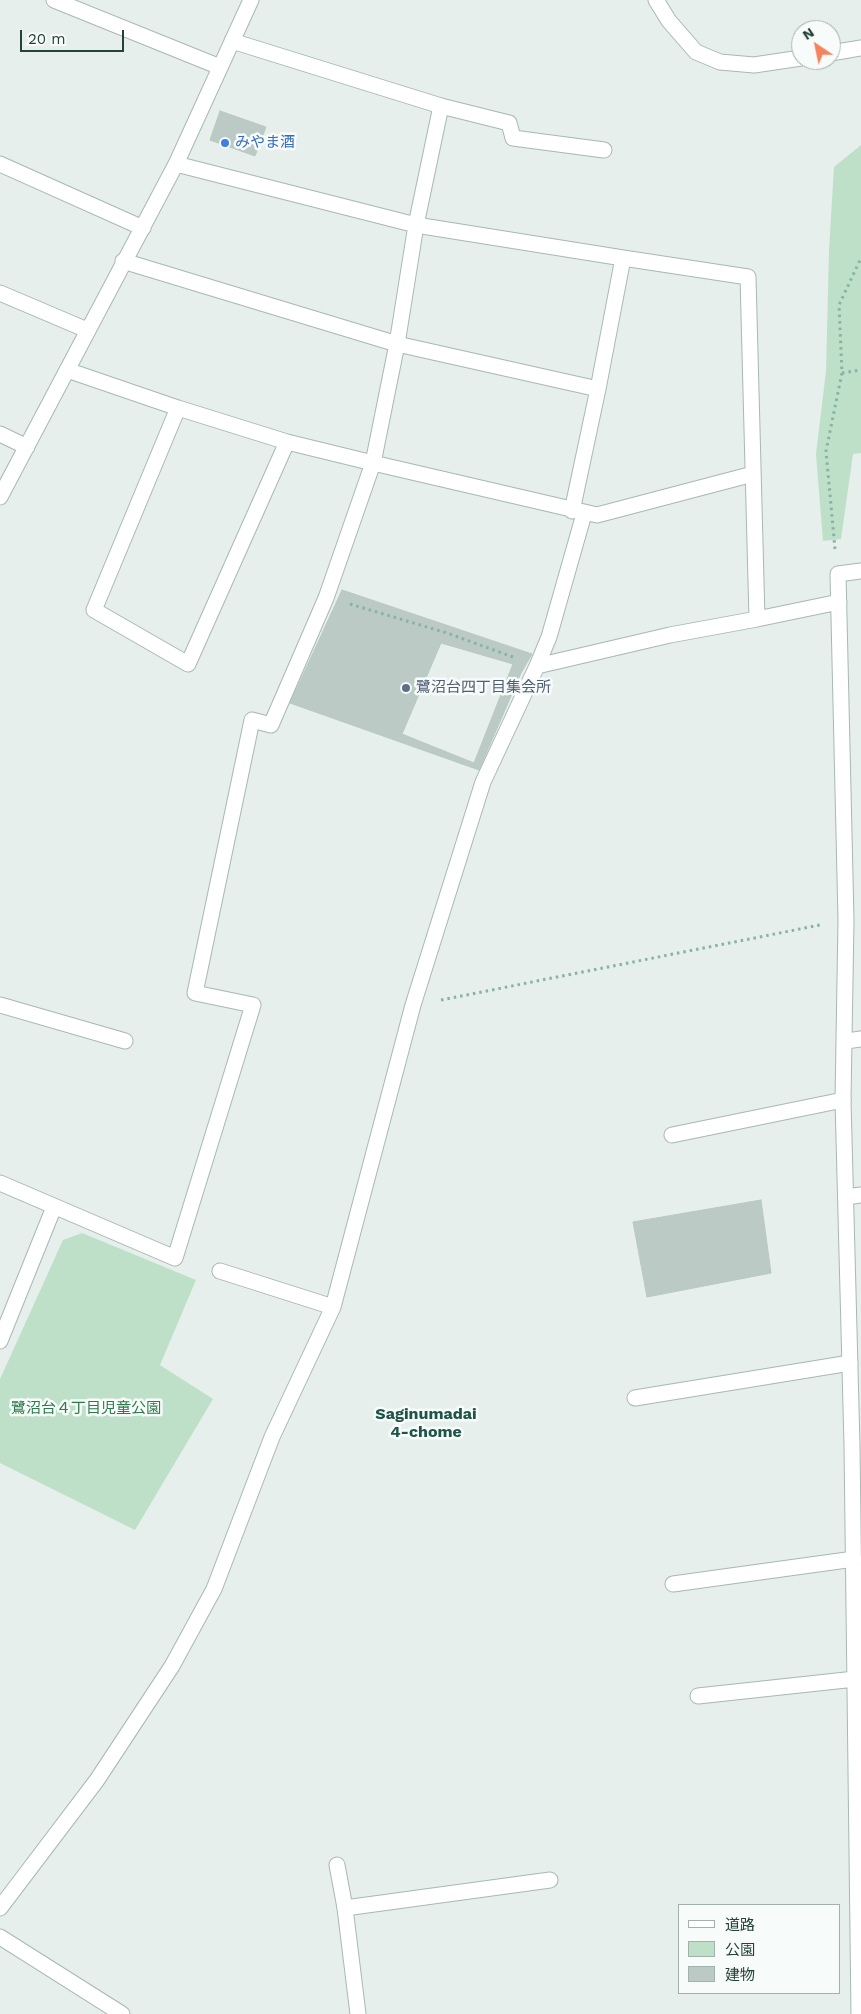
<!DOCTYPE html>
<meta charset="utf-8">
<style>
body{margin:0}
#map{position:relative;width:861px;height:2014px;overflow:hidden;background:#e6efeb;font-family:"Work Sans","Noto Sans JP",sans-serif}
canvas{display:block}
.legend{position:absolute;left:678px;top:1904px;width:162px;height:90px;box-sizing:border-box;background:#f7fbf9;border:1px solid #a3b1ad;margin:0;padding:6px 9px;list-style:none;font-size:15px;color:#24423a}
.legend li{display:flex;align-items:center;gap:10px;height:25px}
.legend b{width:25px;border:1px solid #a3b1ad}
.north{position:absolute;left:791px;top:20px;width:50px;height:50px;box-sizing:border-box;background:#f7fbf9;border:1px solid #a3b1ad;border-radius:50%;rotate:326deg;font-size:14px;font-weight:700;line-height:20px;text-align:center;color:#24423a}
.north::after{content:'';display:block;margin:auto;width:18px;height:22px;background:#f4845f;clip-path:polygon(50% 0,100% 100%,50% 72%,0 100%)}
.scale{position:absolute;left:20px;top:30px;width:104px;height:22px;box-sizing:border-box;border:2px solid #24423a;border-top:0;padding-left:6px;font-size:15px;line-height:18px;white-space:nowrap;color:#24423a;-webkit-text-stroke:4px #f7fbf9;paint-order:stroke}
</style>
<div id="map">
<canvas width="861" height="2014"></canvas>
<ul class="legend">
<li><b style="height:6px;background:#fff"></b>道路</li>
<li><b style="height:14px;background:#bfe0c8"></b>公園</li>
<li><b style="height:14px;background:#bbcac4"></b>建物</li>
</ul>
<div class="north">N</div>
<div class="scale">20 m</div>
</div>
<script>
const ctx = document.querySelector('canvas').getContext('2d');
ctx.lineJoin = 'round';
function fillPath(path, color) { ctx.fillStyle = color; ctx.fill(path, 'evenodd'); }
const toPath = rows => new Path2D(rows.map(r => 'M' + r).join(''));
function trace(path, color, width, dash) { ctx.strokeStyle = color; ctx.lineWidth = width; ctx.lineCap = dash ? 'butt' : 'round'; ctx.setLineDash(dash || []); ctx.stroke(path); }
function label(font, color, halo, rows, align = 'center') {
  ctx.font = font + ' "Work Sans","Noto Sans JP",sans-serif'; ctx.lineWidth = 5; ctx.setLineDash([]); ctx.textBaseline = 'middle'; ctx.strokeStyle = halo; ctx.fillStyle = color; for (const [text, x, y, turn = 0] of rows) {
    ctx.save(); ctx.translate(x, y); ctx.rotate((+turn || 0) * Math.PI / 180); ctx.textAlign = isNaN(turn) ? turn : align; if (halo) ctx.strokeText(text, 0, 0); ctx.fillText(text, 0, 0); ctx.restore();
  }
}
fillPath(toPath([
 [861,145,861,453,853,454,841,539,823,541,816,454,826,371,829,250,834,167],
 [82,1233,196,1280,160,1365,213,1399,135,1530,0,1463,0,1379,63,1240]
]), '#bfe0c8');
const building = toPath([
 [220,111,266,127,255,156,210,140,220,111],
 [342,590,532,654,521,673,479,770,290,703,342,590],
 [441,643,513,664,474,763,402,734,441,643],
 [761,1200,771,1273,647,1297,633,1222,761,1200]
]);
fillPath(building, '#bbcac4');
trace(building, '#b8c9c2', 1);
const lane = toPath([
 [441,106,509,123,513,138,604,150],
 [0,164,143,228],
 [0,293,87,330],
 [67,370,178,408,287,442,373,463],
 [178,408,94,610,188,664,287,442],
 [0,1005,125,1041],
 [846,1041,861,1039],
 [672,1135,843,1100],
 [635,1398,850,1363],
 [345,1908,550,1880]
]);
const street = toPath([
 [54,0,220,67],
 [656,0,669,21,696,52,720,62,754,65,801,58],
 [831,53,861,48],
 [176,164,416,225,623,258,598,389,572,511],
 [623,258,748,277,757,619],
 [123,261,397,344,598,389],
 [0,434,27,447],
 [373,463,597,515,753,474],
 [0,497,176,164,251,0],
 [537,666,549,637,584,514],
 [0,1183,175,1258,253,1005,195,993,252,720,271,725,326,598,373,463,397,344,416,225,441,106,232,41],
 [846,1197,861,1195],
 [220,1271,333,1307],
 [0,1341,54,1207],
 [673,1584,854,1559],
 [698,1696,855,1679],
 [337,1865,345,1908,358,2014],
 [0,1908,97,1780,172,1666,214,1589,272,1437,333,1307,413,1005,483,782,537,666,670,635,757,619,839,602],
 [0,1937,122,2014],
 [859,2014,852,1445,843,1100,846,920,838,574,861,571]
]);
trace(lane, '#a8b8b2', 17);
trace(street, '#a8b8b2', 17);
trace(toPath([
 [842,373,861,370],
 [835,549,826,451,842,373,839,305,861,258],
 [350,604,447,633,513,657],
 [441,1000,820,925]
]), '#86b3a5', 3, [2.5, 4]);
trace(lane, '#fff', 15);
trace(street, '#fff', 15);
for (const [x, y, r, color] of [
 [225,143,5,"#3f7fe0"],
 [406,688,5,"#5c6f8a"]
]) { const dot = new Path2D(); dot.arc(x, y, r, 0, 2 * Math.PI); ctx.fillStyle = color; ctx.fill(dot); trace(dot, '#f7fbf9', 2); }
label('15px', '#366cbe', '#f7fbf9', [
 ["みやま酒",235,143]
], 'left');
label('15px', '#4e5e75', '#f7fbf9', [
 ["鷺沼台四丁目集会所",416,688]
], 'left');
label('15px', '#2d7a4b', '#f7fbf9', [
 ["鷺沼台４丁目児童公園",86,1409]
]);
label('bold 16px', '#1f5548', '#f7fbf9', [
 ["Saginumadai",426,1414],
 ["4-chome",426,1432]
]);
</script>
